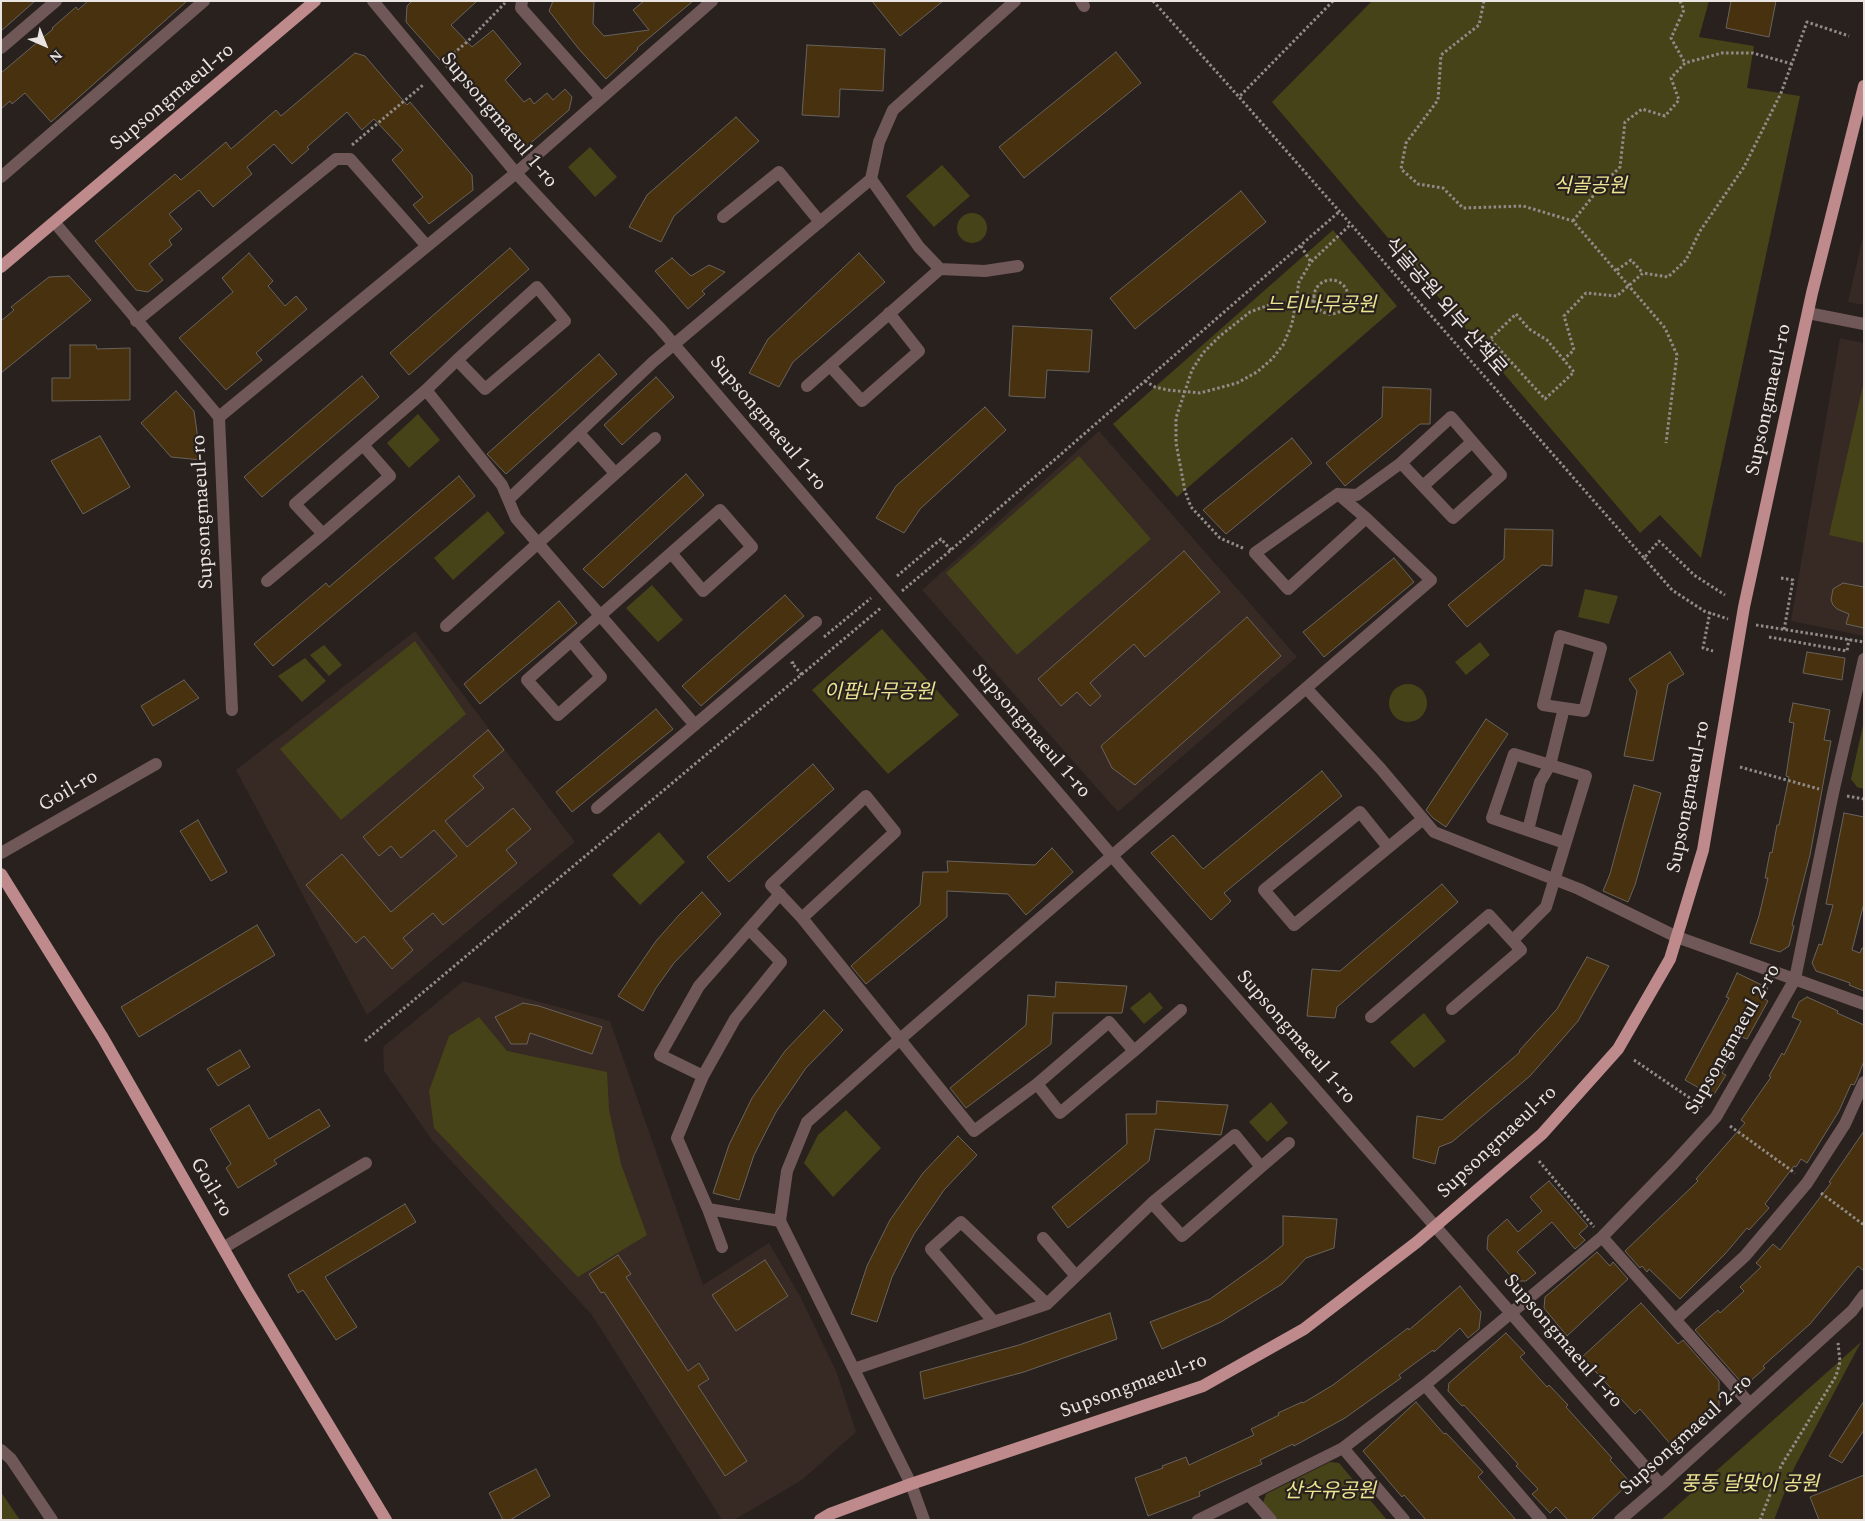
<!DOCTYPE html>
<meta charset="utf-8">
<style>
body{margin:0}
#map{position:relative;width:1865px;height:1521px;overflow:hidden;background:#28211e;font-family:Spectral,serif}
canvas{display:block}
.frame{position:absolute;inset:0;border:2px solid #eae5e3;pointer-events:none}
.north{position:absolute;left:20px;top:20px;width:50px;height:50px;-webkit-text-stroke:4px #28211e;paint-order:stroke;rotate:136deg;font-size:14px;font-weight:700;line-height:20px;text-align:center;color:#eae5e3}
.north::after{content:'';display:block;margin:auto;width:18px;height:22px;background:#eae5e3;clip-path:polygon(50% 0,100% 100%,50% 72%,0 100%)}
</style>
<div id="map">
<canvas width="1865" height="1521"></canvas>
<div class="frame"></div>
<div class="north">N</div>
</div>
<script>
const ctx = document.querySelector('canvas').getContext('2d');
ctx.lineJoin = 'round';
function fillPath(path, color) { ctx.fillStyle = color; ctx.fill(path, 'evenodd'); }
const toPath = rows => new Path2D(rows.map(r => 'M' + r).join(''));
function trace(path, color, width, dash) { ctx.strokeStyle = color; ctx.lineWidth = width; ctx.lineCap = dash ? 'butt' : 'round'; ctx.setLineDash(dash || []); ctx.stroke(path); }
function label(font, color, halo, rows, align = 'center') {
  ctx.font = font + ' Spectral,"Noto Sans KR",serif'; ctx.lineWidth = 4.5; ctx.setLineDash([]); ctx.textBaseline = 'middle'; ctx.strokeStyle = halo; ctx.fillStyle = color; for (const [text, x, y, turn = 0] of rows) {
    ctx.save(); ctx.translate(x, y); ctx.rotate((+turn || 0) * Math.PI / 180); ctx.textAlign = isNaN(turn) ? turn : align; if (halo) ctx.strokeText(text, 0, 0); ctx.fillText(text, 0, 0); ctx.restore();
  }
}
fillPath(toPath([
 [1864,232,1864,305,1848,302],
 [1840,338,1864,343,1864,636,1791,621],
 [1099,431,1297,657,1118,812,922,590],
 [415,631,575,842,367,1015,236,770],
 [463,981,610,1021,703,1285,769,1243,800,1296,837,1373,856,1432,802,1480,734,1520,722,1520,592,1315,432,1140,384,1071,383,1047]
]), '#372923');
fillPath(toPath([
 [1372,1,1709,1,1699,37,1754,46,1747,88,1800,96,1701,558,1660,515,1640,533,1272,102],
 [590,147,617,177,595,197,568,167],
 [942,165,970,196,934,227,906,196],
 '957 228a15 15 0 1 1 30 0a15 15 0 1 1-30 0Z',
 [1333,230,1397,306,1177,497,1113,424],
 [1864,381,1864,543,1829,535],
 [418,414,440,440,409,468,387,443],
 [1079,456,1151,539,1017,655,946,573],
 [488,511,505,533,453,580,434,558],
 [652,585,683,620,658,642,626,608],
 [1585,589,1618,596,1609,624,1578,617],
 [882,629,959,715,888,774,812,690],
 [415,641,466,714,341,820,280,749],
 [1480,642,1490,655,1466,675,1455,662],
 [324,645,342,665,329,676,310,655],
 [305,658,326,681,302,702,278,676],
 '1389 703a19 19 0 1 1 38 0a19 19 0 1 1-38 0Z',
 [1864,721,1864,789,1857,787,1851,779],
 [659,832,685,862,640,905,612,875],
 [1150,992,1163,1008,1144,1024,1130,1008],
 [1424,1013,1446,1041,1414,1068,1390,1042],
 [479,1017,507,1051,607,1072,609,1110,621,1164,647,1235,578,1277,434,1128,429,1091,449,1036],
 [1271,1102,1288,1123,1267,1142,1249,1122],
 [846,1110,881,1148,833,1197,804,1163,818,1135],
 [1861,1342,1794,1468,1774,1520,1661,1520],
 [1330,1462,1339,1463,1387,1520,1278,1520,1263,1503,1266,1494],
 [1,1492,20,1520,1,1520]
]), '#474318');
const building = toPath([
 [1,1,35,1,1,31,1,1],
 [88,1,187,1,51,122,25,93,12,104,10,101,1,109,1,73,53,29,52,28,76,7,78,10,88,1],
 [412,1,477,1,451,25,472,47,493,30,521,64,505,80,524,102,530,98,534,104,547,93,553,100,565,89,572,97,569,110,526,147,515,147,487,113,406,22,407,6,412,1],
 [553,1,594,1,593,24,604,36,649,30,633,10,644,1,693,1,637,48,638,49,606,79,578,48,549,11,553,1],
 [872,1,943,1,900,36,872,1],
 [1731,1,1776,1,1769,37,1726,28,1731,1],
 [807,45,885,49,883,91,840,89,839,117,802,115,807,45],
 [1116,52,1141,83,1024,178,999,147,1116,52],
 [355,53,365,56,407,105,410,102,472,175,473,190,429,224,413,205,423,197,392,160,403,150,374,119,362,130,347,112,307,147,309,149,292,164,274,144,247,167,252,174,213,207,199,190,169,214,182,229,169,240,172,245,149,264,163,280,148,292,136,290,95,241,175,174,181,180,226,142,231,149,276,110,281,116,355,53],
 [736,117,759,141,674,216,661,242,629,227,647,195,736,117],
 [1241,191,1266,222,1135,329,1110,298,1241,191],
 [510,248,529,269,409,375,390,353,510,248],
 [249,253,273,281,268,286,285,306,296,296,307,309,256,353,262,360,226,390,179,338,233,292,222,278,249,253],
 [859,253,885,282,793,362,779,387,749,373,768,339,859,253],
 [672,258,691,276,709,265,725,272,702,291,705,294,688,309,655,271,672,258],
 [69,276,91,300,1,373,1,321,14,310,11,307,49,277,69,276],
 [1013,326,1092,330,1089,372,1047,370,1045,398,1009,396,1013,326],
 [70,345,96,345,97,349,130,348,130,400,52,401,52,378,70,378,70,345],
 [599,354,617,374,506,474,487,454,599,354],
 [362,376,379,397,262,497,244,477,362,376],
 [656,377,674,397,622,445,604,425,656,377],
 [1383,387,1431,389,1430,424,1420,424,1345,486,1326,463,1382,417,1383,387],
 [176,391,194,411,201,460,171,457,141,423,176,391],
 [985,407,1006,430,920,509,904,533,876,518,896,486,985,407],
 [100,436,130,487,83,514,51,461,100,436],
 [1292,438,1312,463,1226,534,1203,510,1292,438],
 [686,474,704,495,603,588,583,569,686,474],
 [459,476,475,496,273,666,254,644,326,583,329,587,459,476],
 [1505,529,1553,530,1552,566,1542,565,1467,627,1448,605,1504,559,1505,529],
 [1184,551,1220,592,1145,657,1134,644,1090,683,1101,696,1090,706,1077,692,1061,706,1038,679,1184,551],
 [1394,558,1414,582,1324,657,1303,632,1394,558],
 [1843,583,1864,587,1864,628,1846,624,1849,614,1837,609,1833,605,1831,600,1833,589,1843,583],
 [785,595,804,616,701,706,682,686,785,595],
 [559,601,577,623,480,704,464,684,559,601],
 [1247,617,1281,656,1135,785,1112,768,1101,746,1247,617],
 [1670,652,1684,674,1668,684,1653,761,1624,756,1637,691,1629,679,1670,652],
 [1807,652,1845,658,1842,680,1803,673,1807,652],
 [184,680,199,698,153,726,141,706,184,680],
 [1793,703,1830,710,1824,740,1831,741,1810,855,1792,925,1794,926,1789,946,1780,952,1750,943,1759,916,1768,878,1765,878,1770,852,1772,853,1777,825,1779,825,1789,777,1786,776,1794,723,1789,722,1793,703],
 [656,709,673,729,572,812,556,792,656,709],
 [1486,719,1508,734,1446,827,1433,818,1426,810,1486,719],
 [488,730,504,750,473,776,484,788,445,821,467,847,513,808,531,829,506,850,517,863,443,925,433,913,403,938,413,950,392,969,364,936,356,943,306,885,342,854,391,912,457,856,434,830,401,858,391,846,379,856,363,837,488,730],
 [813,764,834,789,729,882,707,857,813,764],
 [1322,771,1342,796,1224,893,1231,901,1211,920,1151,853,1173,835,1203,869,1322,771],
 [1634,785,1661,793,1635,885,1628,902,1603,891,1610,874,1634,785],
 [1844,813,1864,817,1864,903,1852,950,1860,953,1862,948,1864,948,1864,991,1849,985,1850,983,1816,971,1812,963,1819,944,1822,945,1833,905,1826,904,1844,813],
 [198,820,227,872,211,881,180,831,198,820],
 [1052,848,1073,872,1026,915,1008,894,947,891,947,917,866,984,851,966,920,905,923,872,948,872,947,861,1035,865,1052,848],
 [1442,884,1458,902,1337,1007,1335,1018,1307,1016,1312,969,1340,971,1442,884],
 [702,892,721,914,674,963,656,988,643,1011,618,996,656,941,679,915,702,892],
 [257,925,275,955,139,1037,121,1007,257,925],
 [1587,957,1609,966,1578,1021,1530,1076,1452,1142,1439,1147,1435,1164,1413,1158,1417,1116,1442,1120,1520,1052,1519,1051,1557,1009,1587,957],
 [1737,973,1768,988,1763,998,1768,1001,1747,1039,1742,1037,1722,1073,1726,1075,1713,1096,1685,1080,1729,998,1726,997,1737,973],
 [1056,982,1127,986,1122,1013,1053,1013,1051,1044,966,1108,950,1088,1026,1025,1028,995,1055,997,1056,982],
 [1807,997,1838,1011,1837,1013,1864,1025,1864,1061,1857,1079,1854,1085,1851,1084,1839,1111,1807,1163,1801,1159,1796,1167,1794,1166,1765,1204,1769,1208,1749,1230,1747,1228,1725,1254,1680,1299,1649,1269,1647,1272,1642,1266,1640,1268,1625,1251,1698,1181,1696,1179,1745,1123,1741,1120,1771,1077,1769,1076,1782,1053,1784,1055,1801,1021,1792,1017,1799,1002,1807,997],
 [523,1003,539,1006,602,1027,592,1054,530,1033,527,1044,511,1044,495,1017,523,1003],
 [824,1010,843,1030,806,1068,776,1112,754,1155,739,1200,713,1193,729,1145,752,1098,785,1051,824,1010],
 [240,1050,250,1067,218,1086,207,1069,240,1050],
 [1157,1101,1228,1105,1221,1135,1155,1129,1149,1161,1068,1228,1052,1207,1127,1144,1126,1114,1156,1114,1157,1101],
 [249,1105,269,1139,319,1109,330,1126,274,1160,277,1164,238,1188,226,1168,231,1164,210,1129,249,1105],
 [1864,1131,1864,1271,1858,1266,1810,1324,1763,1366,1765,1368,1747,1384,1742,1383,1695,1330,1718,1310,1720,1313,1744,1291,1740,1287,1761,1267,1756,1263,1773,1244,1780,1250,1831,1183,1829,1182,1864,1131],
 [958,1136,977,1155,944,1190,914,1234,892,1277,877,1322,851,1314,867,1266,890,1220,923,1173,958,1136],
 [1549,1181,1588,1226,1579,1234,1585,1240,1575,1249,1552,1222,1517,1252,1536,1273,1526,1281,1515,1281,1487,1249,1488,1236,1507,1219,1518,1232,1542,1211,1530,1197,1549,1181],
 [405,1204,416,1222,325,1277,357,1327,336,1340,303,1290,298,1293,288,1275,405,1204],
 [1283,1216,1337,1219,1334,1248,1306,1258,1282,1284,1221,1322,1162,1349,1150,1322,1210,1299,1266,1259,1283,1245,1283,1216],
 [1597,1252,1610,1266,1613,1262,1628,1279,1567,1336,1544,1308,1545,1297,1597,1252],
 [618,1255,631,1274,626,1277,688,1371,699,1363,709,1379,698,1386,747,1461,725,1476,604,1292,601,1293,589,1274,618,1255],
 [765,1260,788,1296,736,1331,712,1295,765,1260],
 [1460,1286,1481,1312,1479,1329,1468,1338,1460,1328,1434,1352,1433,1350,1399,1375,1401,1378,1345,1418,1294,1446,1293,1444,1260,1460,1262,1464,1199,1492,1200,1496,1148,1516,1135,1478,1163,1468,1162,1466,1186,1457,1189,1465,1254,1435,1251,1429,1279,1415,1278,1413,1302,1402,1303,1403,1333,1385,1408,1328,1409,1330,1460,1286],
 [1641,1303,1678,1344,1683,1340,1719,1381,1719,1408,1673,1447,1640,1409,1635,1414,1582,1357,1641,1303],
 [1110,1313,1117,1339,1024,1372,924,1399,920,1372,1019,1345,1110,1313],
 [1506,1333,1525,1353,1520,1357,1547,1387,1549,1385,1568,1405,1566,1407,1612,1458,1610,1460,1630,1482,1591,1520,1568,1520,1556,1507,1550,1513,1532,1494,1538,1489,1516,1466,1518,1464,1464,1405,1462,1406,1448,1391,1449,1383,1506,1333],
 [1864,1401,1864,1430,1842,1463,1829,1456,1864,1401],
 [1416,1402,1444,1434,1446,1433,1483,1472,1478,1477,1516,1520,1426,1520,1404,1495,1402,1497,1363,1451,1416,1402],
 [536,1469,550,1496,510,1520,503,1520,489,1493,536,1469],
 [1864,1475,1864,1520,1819,1520,1810,1497,1864,1475]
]);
fillPath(building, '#48310e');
trace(building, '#69635d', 1);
trace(toPath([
 [1153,1,1239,97],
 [1333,1,1239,97,1644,558,1659,541,1694,575,1725,595],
 [1484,1,1479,25,1441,55,1438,100,1406,143,1401,169,1418,184,1443,188,1463,208,1523,206,1573,221,1665,328,1677,355,1666,443],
 [1680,1,1684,10,1671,38,1685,63],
 [442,63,467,42,505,3],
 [352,145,423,85],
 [1573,221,1601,186,1620,167,1625,122,1642,109,1665,116,1679,100,1671,78,1685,63,1722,53,1753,53,1792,64],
 [1301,246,1311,262],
 [1617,270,1631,260,1643,273],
 '1314 297a17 17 0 1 1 34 0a17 17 0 1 1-34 0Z',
 [1516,314,1529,329,1547,340,1574,372,1545,399,1490,339,1516,314],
 [1563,360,1574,350,1564,316,1586,293,1617,296,1643,273,1668,277,1686,260,1700,231,1744,167,1781,93,1807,22,1849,36],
 [1145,381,1155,387,1168,390,1200,393,1237,383,1257,372,1272,359,1283,345,1292,324,1299,282,1311,262,1351,224],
 [1243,548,1220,538,1191,507,1185,491,1176,443,1176,418,1192,370,1203,353,1220,336,1250,312,1277,302,1315,301],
 [1644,558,1672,590,1704,611,1728,619],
 [897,576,941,539,951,550],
 [1781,578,1793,580,1784,630],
 [902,591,951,550,1340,211],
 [1710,612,1703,648,1713,651],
 [1756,625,1864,642],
 [824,637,871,598],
 [1769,637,1847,651,1849,639],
 [794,662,792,663,802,675],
 [1740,767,1819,789],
 [1847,796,1864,799],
 [365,1041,882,607],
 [1634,1060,1703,1107],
 [1730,1126,1795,1173],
 [1539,1161,1594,1227],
 [1821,1193,1864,1225],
 [1760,1520,1781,1466,1836,1376,1840,1362,1838,1343]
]), '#918b89', 3, [2.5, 2.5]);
trace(toPath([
 [373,1,516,173,659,327,1125,871,1661,1485],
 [522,1,521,8,601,98],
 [1015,1,893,110,879,142,871,179,919,247,940,269,985,271,1018,266],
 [1081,1,1084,6],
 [1,48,56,1],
 [1,177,204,1],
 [723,217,779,172,820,222],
 [55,223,219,417,232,710],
 [1808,313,1864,324],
 [136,321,336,159,350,159,426,245],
 [830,366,862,401,919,351,889,313],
 [807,386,940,269],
 [426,390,502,485,516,518,695,725],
 [219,417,516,173,712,1],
 [579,433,615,473],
 [363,445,390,476,323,534,295,504,426,390,457,360,537,287,565,321,485,389,457,360],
 [1423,486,1472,442],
 [1338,494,1357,495,1401,463,1451,417,1501,475,1453,518,1401,463],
 [509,499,653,362,871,179],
 [267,581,323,534],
 [446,626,655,438],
 [1560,636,1601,648,1584,711,1543,705,1560,636],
 [572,642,601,677,558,715,527,680,720,510,752,547,703,591,672,554],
 [1306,688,1381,769,1434,832,1579,889,1677,937,1864,1004],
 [597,808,816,622],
 [1528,830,1540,782,1550,765,1564,708],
 [1388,847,1360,812,1264,890,1294,925,1423,819],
 [1,853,156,764],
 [802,918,771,885,866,796,895,832,802,918,974,1131,1037,1084,1109,1022,1134,1051,1060,1113,1037,1084],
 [749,929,781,962,735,1019,703,1076,660,1055,699,986,749,929,780,894],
 [1513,940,1546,907,1586,776,1514,754,1492,818,1565,843],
 [1371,1017,1489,915,1521,950,1452,1009],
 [1134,1051,1181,1010],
 [703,1076,677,1138,708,1209,780,1221],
 [1261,1167,1289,1143],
 [708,1209,722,1247],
 [1602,1237,1750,1404],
 [1043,1238,1076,1276],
 [223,1248,366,1163],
 [1676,1319,1745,1256,1807,1183,1845,1124,1864,1082],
 [994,1322,931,1249,961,1222,1047,1304],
 [854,1369,1047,1304,1152,1203,1235,1135,1261,1167,1182,1236,1152,1203],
 [1425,1385,1541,1520],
 [1343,1448,1404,1520],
 [1,1450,11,1459,52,1520],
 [1249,1495,1271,1520],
 [924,1520,911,1484,780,1221,787,1171,807,1122,899,1040,1431,580,1366,518,1338,494,1255,553,1288,589,1366,518],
 [1198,1520,1343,1448,1425,1385,1602,1237,1673,1164,1716,1117,1795,979,1833,793,1864,659],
 [1620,1520,1661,1485,1852,1311,1864,1295]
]), '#705758', 12);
trace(toPath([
 [1,267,315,1],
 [1,874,103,1038,246,1288,386,1520],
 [820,1520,830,1514,911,1484,1203,1386,1304,1329,1417,1242,1542,1134,1618,1049,1670,959,1703,850,1744,607,1812,293,1864,86]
]), '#be8a8c', 12);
label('20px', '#eae5e3', '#28211e', [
 ["Supsongmaeul-ro",173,98,-40],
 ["Supsongmaeul 1-ro",498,121,50],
 ["식골공원 외부 산책로",1444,308,49],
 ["Supsongmaeul-ro",1770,400,-78],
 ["Supsongmaeul 1-ro",767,424,50],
 ["Supsongmaeul-ro",204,512,-93],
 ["Supsongmaeul 1-ro",1030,732,49],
 ["Goil-ro",69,792,-30],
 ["Supsongmaeul-ro",1690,797,-79],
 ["Supsongmaeul 1-ro",1295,1038,49],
 ["Supsongmaeul 2-ro",1734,1040,-60],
 ["Supsongmaeul-ro",1498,1143,-43],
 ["Goil-ro",210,1188,60],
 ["Supsongmaeul 1-ro",1562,1342,49],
 ["Supsongmaeul-ro",1134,1387,-20],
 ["Supsongmaeul 2-ro",1687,1436,-42]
]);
label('italic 20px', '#ede491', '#28211e', [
 ["식골공원",1590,188],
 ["느티나무공원",1321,307],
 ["이팝나무공원",879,694],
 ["풍동 달맞이 공원",1750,1486],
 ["산수유공원",1330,1493]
]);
</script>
